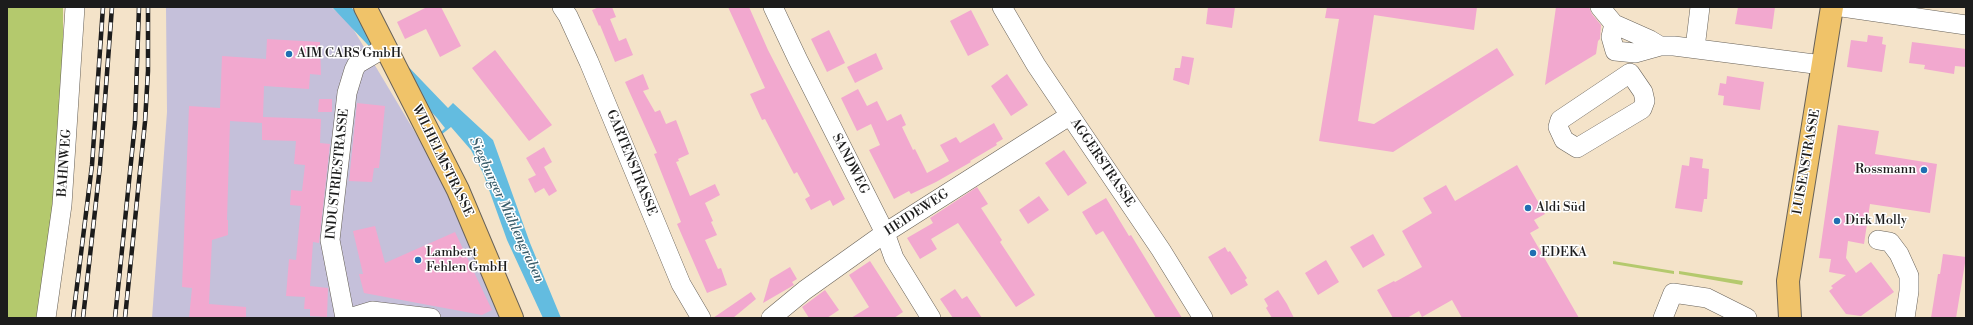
<!DOCTYPE html>
<meta charset="utf-8">
<style>
body{margin:0}
#map{position:relative;width:1973px;height:325px;overflow:hidden;background:#f4e3c9;font-family:"Libre Bodoni",serif}
canvas{display:block}
.frame{position:absolute;inset:0;border:8px solid #1c1c1c;pointer-events:none}
</style>
<div id="map">
<canvas width="1973" height="325"></canvas>
<div class="frame"></div>
</div>
<script>
const ctx = document.querySelector('canvas').getContext('2d');
ctx.lineJoin = 'round';
function fillPath(path, color) { ctx.fillStyle = color; ctx.fill(path, 'evenodd'); }
const toPath = rows => new Path2D(rows.map(r => 'M' + r).join(''));
function trace(path, color, width, dash) { ctx.strokeStyle = color; ctx.lineWidth = width; ctx.lineCap = dash ? 'butt' : 'round'; ctx.setLineDash(dash || []); ctx.stroke(path); }
function label(font, color, halo, rows, align = 'center') {
  ctx.font = font + ' "Libre Bodoni",serif'; ctx.lineWidth = 3; ctx.setLineDash([]); ctx.textBaseline = 'middle'; ctx.strokeStyle = halo; ctx.fillStyle = color; for (const [text, x, y, turn = 0] of rows) {
    ctx.save(); ctx.translate(x, y); ctx.rotate((+turn || 0) * Math.PI / 180); ctx.textAlign = isNaN(turn) ? turn : align; if (halo) ctx.strokeText(text, 0, 0); ctx.fillText(text, 0, 0); ctx.restore();
  }
}
fillPath(toPath([
 [166,7,331,7,349,22,428,154,491,279,505,318,152,318,167,112]
]), '#c5c0da');
fillPath(toPath([
 [7,7,63,7,63,73,55,200,40,318,7,318],
 [1613,261,1674,271,1674,274,1613,264],
 [1679,271,1743,281,1742,285,1679,274]
]), '#b4c96d');
fillPath(toPath([
 [332,7,351,7,448,108,453,103,493,140,530,243,561,318,543,318,507,240,483,173,471,150,451,127,441,135,440,133,445,128,437,118]
]), '#63bce0');
fillPath(toPath([
 [427,7,441,7,461,46,440,57,426,29,405,39,397,22],
 [599,7,612,7,616,17,610,19,619,41,626,38,633,55,615,62,600,25,599,26,592,10],
 [728,7,749,7,768,50,845,199,833,206,830,200,811,210,805,199,810,196,797,172,794,174,765,119,762,120,750,94,765,88],
 [1208,7,1235,7,1232,28,1206,24],
 [1327,7,1477,7,1474,30,1374,15,1358,121,1374,124,1497,48,1514,75,1393,152,1319,141,1339,19,1325,18],
 [1556,7,1589,7,1592,14,1601,25,1600,39,1598,41,1596,54,1545,85],
 [1738,7,1775,7,1772,29,1735,24],
 [971,10,989,45,968,56,950,21],
 [829,30,845,63,827,72,811,39],
 [1868,35,1883,37,1882,44,1886,45,1882,72,1847,67,1851,40,1867,42],
 [267,39,320,42,321,75,310,74,309,89,264,86,263,117,321,119,320,143,330,144,319,243,313,242,310,286,328,288,327,317,310,316,310,309,304,309,305,297,286,296,289,259,296,260,301,206,290,205,291,190,302,191,305,165,294,164,296,141,262,140,262,123,230,121,227,220,228,220,228,235,212,240,209,304,246,307,246,318,189,318,192,288,182,287,189,106,220,108,222,56,266,59],
 [1912,42,1966,49,1966,67,1955,66,1954,74,1924,69,1925,65,1909,63],
 [495,50,552,125,529,141,472,68],
 [876,53,883,69,855,83,847,67],
 [1182,56,1194,58,1189,85,1173,80,1175,68,1180,68],
 [643,74,649,89,643,91,655,112,660,110,666,124,676,120,689,154,678,159,679,161,676,162,690,196,715,184,720,195,705,203,713,221,711,222,717,235,705,240,718,269,721,268,727,285,707,293,677,224,681,222,654,154,657,153,625,82],
 [1007,74,1028,105,1011,116,991,86],
 [1727,76,1764,82,1760,110,1723,105,1724,96,1718,95,1720,83,1726,84],
 [858,89,867,106,877,101,887,121,901,114,906,125,902,127,913,150,915,149,927,173,949,161,940,145,956,137,960,143,994,123,1003,139,996,143,997,145,970,161,971,162,936,182,911,194,909,191,894,199,869,150,880,145,871,124,857,131,841,98],
 [319,99,332,99,332,112,318,112],
 [357,103,385,106,379,168,374,168,372,182,349,181],
 [1838,125,1879,131,1875,154,1937,164,1930,213,1870,204,1864,244,1848,241,1846,258,1856,273,1871,262,1894,292,1861,316,1846,314,1829,291,1833,288,1831,286,1846,275,1829,272,1831,259,1819,258],
 [544,147,552,162,544,167,557,191,549,196,544,188,535,193,528,179,536,175,526,158],
 [1064,150,1087,183,1068,196,1045,163],
 [1690,157,1703,159,1702,168,1709,169,1707,199,1704,199,1702,212,1675,208,1682,165,1689,166],
 [1517,165,1545,214,1534,220,1539,228,1530,233,1579,318,1462,318,1452,300,1422,317,1419,311,1407,318,1393,318,1377,290,1394,281,1395,282,1422,267,1402,231,1432,213,1423,198,1446,185,1455,201],
 [977,187,988,204,981,208,1002,240,1000,242,1035,295,1016,307,958,223,931,239,937,249,920,259,907,238,933,223,930,218],
 [1039,196,1049,210,1028,224,1019,210],
 [1106,198,1129,236,1131,235,1182,318,1156,318,1103,231,1096,235,1082,212],
 [375,226,385,263,455,232,492,310,482,315,364,293,359,274,363,274,353,231],
 [1373,234,1385,255,1363,268,1350,247],
 [1225,247,1228,252,1230,251,1247,278,1245,280,1248,285,1231,295,1208,257],
 [1943,254,1966,257,1956,318,1931,318,1938,274,1940,274],
 [1326,260,1339,282,1318,295,1305,273],
 [870,261,903,312,894,318,851,318,869,307,849,275],
 [790,267,797,279,792,282,794,285,763,303,770,279],
 [955,289,962,299,967,296,982,318,953,318,940,299],
 [825,290,839,310,827,318,809,318,802,307],
 [1278,290,1287,304,1294,318,1272,318,1266,308,1268,306,1264,299],
 [751,292,756,299,733,318,713,318]
]), '#f2a8cf');
const minor = toPath([
 [562,7,568,16,589,62,681,284,701,318],
 [773,7,798,60,885,233,894,258,931,318],
 [1002,7,1036,65,1161,250,1203,318],
 [1600,7,1614,24,1650,40,1660,46],
 [1842,7,1966,25],
 [1614,24,1611,37,1615,51,1635,53,1660,46,1674,46,1822,65],
 [1695,48,1700,7],
 [1630,73,1643,92,1645,101,1642,109,1577,148,1564,140,1558,127,1560,120,1630,73],
 [1878,240,1890,242,1899,254,1909,276,1909,291,1905,318],
 [46,318,62,205,75,7],
 [345,318,330,240,347,93,354,70,357,64,386,47],
 [349,318,372,311,431,318],
 [771,318,805,290,885,233,1069,116],
 [1663,318,1673,293,1707,298,1747,318]
]);
const major = toPath([
 [365,7,458,190,512,318],
 [1790,318,1788,281,1832,7]
]);
trace(minor, '#686259', 20);
trace(major, '#686259', 24);
trace(minor, '#fff', 19);
trace(major, '#f0c369', 22);
const rail = toPath([
 [73,318,92,165,103,7],
 [83,318,100,166,112,7],
 [115,318,135,123,139,7],
 [125,318,145,122,148,71,148,7]
]);
trace(rail, '#1c1c1c', 4.5);
trace(rail, '#fff', 3, [9]);
for (const [x, y, r, color] of [
 [289,54,4,"#1f6fb2"],
 [1924,170,4,"#1f6fb2"],
 [1528,208,4,"#1f6fb2"],
 [1837,221,4,"#1f6fb2"],
 [1533,253,4,"#1f6fb2"],
 [418,260,4,"#1f6fb2"]
]) { const dot = new Path2D(); dot.arc(x, y, r, 0, 2 * Math.PI); ctx.fillStyle = color; ctx.fill(dot); trace(dot, '#fff', 1.5); }
label('13px', '#1c1c1c', '#fff', [
 ["AIM CARS GmbH",297,54],
 ["Rossmann",1916,170,"right"],
 ["Aldi Süd",1536,208],
 ["Dirk Molly",1845,221],
 ["Lambert",426,253],
 ["Fehlen GmbH",426,268],
 ["EDEKA",1541,253]
], 'left');
label('13px', '#1c1c1c', '#fff', [
 ["WILHELMSTRASSE",442,161,64],
 ["LUISENSTRASSE",1807,162,-80],
 ["BAHNWEG",65,163,-86],
 ["GARTENSTRASSE",631,163,68],
 ["AGGERSTRASSE",1102,163,56],
 ["SANDWEG",850,164,63],
 ["INDUSTRIESTRASSE",338,174,-84],
 ["HEIDEWEG",917,213,-33]
]);
label('italic 14px', '#385c6a', '#fff', [
 ["Siegburger Mühlengraben",506,210,65]
]);
</script>
